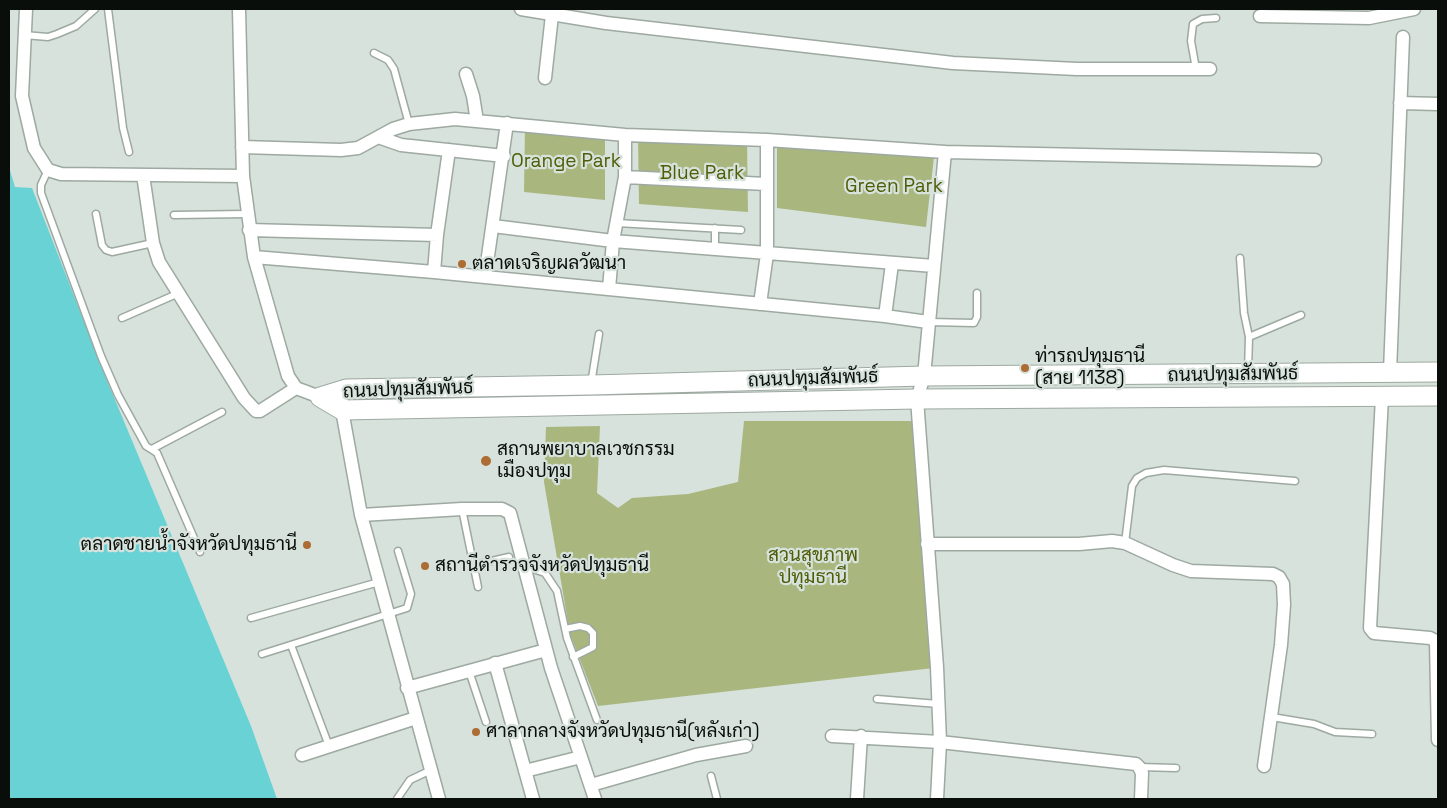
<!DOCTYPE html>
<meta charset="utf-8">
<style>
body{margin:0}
#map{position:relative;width:1447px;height:808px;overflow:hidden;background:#d6e2db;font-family:"Space Grotesk",sans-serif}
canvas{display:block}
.frame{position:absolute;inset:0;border:10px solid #0a0e0b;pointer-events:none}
</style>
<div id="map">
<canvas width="1447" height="808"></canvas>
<div class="frame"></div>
</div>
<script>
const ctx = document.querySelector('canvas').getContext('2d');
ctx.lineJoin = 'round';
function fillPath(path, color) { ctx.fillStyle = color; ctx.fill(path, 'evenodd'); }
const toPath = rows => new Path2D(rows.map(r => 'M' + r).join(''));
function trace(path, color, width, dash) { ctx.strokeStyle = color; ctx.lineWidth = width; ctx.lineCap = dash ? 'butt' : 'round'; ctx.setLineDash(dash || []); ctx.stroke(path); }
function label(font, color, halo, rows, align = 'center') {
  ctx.font = font + ' "Space Grotesk",Sarabun,sans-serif'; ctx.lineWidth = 4.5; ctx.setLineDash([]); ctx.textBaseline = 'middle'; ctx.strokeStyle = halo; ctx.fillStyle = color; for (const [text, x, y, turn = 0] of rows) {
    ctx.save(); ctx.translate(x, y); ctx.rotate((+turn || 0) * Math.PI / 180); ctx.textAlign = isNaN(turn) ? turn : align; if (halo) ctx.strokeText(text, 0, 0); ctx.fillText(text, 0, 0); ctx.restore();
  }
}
fillPath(toPath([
 [525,126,605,129,605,200,524,192],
 [638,138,747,141,748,212,639,204],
 [777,141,934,157,926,227,777,208],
 [744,421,914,421,934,668,598,706,570,634,544,482,546,427,600,426,597,493,618,508,632,498,688,494,738,482]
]), '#a9b67e');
fillPath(toPath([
 [9,167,15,187,32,188,108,383,251,726,277,799,9,799]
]), '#68d2d5');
const lane = toPath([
 [108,9,123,128,129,152],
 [24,35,48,37,57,34,76,26,95,9],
 [374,53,388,60,394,69,409,124],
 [1196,69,1191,41,1193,24,1202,19,1216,18],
 [48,170,41,185,41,193,101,356,118,395,146,446,157,453,200,552],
 [96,214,102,245,106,250,112,252,153,243],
 [174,215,247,214],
 [617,223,741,230],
 [715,228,715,249],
 [1240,258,1244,313,1249,337,1248,371],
 [122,318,179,293],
 [929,322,974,323,977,317,977,293],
 [1249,337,1301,315],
 [591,384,599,334],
 [152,449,222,412],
 [462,509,478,587],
 [1125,543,1132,486,1137,478,1146,473,1164,470,1295,481],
 [474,565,509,557],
 [524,566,545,573,557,591,567,638,597,720],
 [251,618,379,582],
 [565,629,580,626,588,628,593,633,593,647,573,657],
 [291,645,329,746],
 [262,654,407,608,411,594,398,551],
 [469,671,486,722],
 [877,699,938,704],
 [1272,717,1314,724,1335,732,1372,734],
 [1139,767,1176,768],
 [711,776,717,799],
 [397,799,410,780,431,770]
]);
const street = toPath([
 [26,9,22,96,34,148,48,170,61,174,243,176],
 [239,9,243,176,254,257,288,376,296,388,320,397],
 [521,9,606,23,953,63,1077,69,1210,69],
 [1260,16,1369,18,1414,9],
 [466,74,473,96,477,121],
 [545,78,552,15],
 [1400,103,1438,104],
 [381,138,401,145,504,156],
 [242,147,341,150,358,148,393,129,409,124,455,119,625,135,767,140,945,152,1315,160],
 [143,175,153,243,159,262,244,398,256,411,260,411,296,388],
 [625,177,766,184],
 [493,226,613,241,625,177,625,135],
 [249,230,437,235],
 [254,257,434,272,885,316,928,322],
 [434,272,437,235,449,150],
 [485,277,507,123],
 [609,289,613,241,934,266],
 [760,304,767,254,767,140],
 [885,316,892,264],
 [1390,372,1403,37],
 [1382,397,1370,628,1374,633,1430,638,1436,641,1438,740],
 [343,404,342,410,361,515,439,799],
 [361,515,462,509,502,509,510,513,551,668,595,799],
 [927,544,1079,544,1112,541,1125,543,1173,565,1191,571,1273,574,1279,577,1283,584,1284,605,1281,645,1264,766],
 [495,663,533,799],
 [407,688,546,650],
 [832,736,940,742,1136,764,1139,767,1142,773,1141,799],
 [302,755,416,718],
 [525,771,581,757],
 [591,785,696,755,746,746],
 [857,799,861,736],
 [937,799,940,742,937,667,917,399,924,376,945,152]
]);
const secondary = toPath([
 [320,397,342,410,917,399,1438,396],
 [320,397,346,389,591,385,924,376,1438,372]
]);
trace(lane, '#9da9a1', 9);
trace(street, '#9da9a1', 15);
trace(secondary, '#9da9a1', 21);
trace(lane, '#fff', 6);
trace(street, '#fff', 12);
trace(secondary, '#fff', 19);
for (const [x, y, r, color] of [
 [462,264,5,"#ac6c34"],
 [1025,368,5,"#ac6c34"],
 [486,461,6,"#ac6c34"],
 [307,545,5,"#ac6c34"],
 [425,566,5,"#ac6c34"],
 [476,732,5,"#ac6c34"]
]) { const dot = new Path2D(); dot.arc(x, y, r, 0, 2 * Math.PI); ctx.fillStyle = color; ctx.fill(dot); trace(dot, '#d6e2db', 2); }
label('19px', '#505d07', '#d6e2db', [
 ["Orange Park",566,162],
 ["Blue Park",702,174],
 ["Green Park",894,187],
 ["สวนสุขภาพ",813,556],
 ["ปทุมธานี",813,578]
]);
label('19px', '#0a0e0b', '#d6e2db', [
 ["ตลาดเจริญผลวัฒนา",472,264],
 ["ท่ารถปทุมธานี",1035,357],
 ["(สาย 1138)",1035,379],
 ["สถานพยาบาลเวชกรรม",497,450],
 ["เมืองปทุม",497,472],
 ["ตลาดชายน้ำจังหวัดปทุมธานี",297,545,"right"],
 ["สถานีตำรวจจังหวัดปทุมธานี",435,566],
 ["ศาลากลางจังหวัดปทุมธานี(หลังเก่า)",486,732]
], 'left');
label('19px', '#0a0e0b', '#d6e2db', [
 ["ถนนปทุมสัมพันธ์",1233,375,-1],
 ["ถนนปทุมสัมพันธ์",813,379,-2],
 ["ถนนปทุมสัมพันธ์",408,390,-2]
]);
</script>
